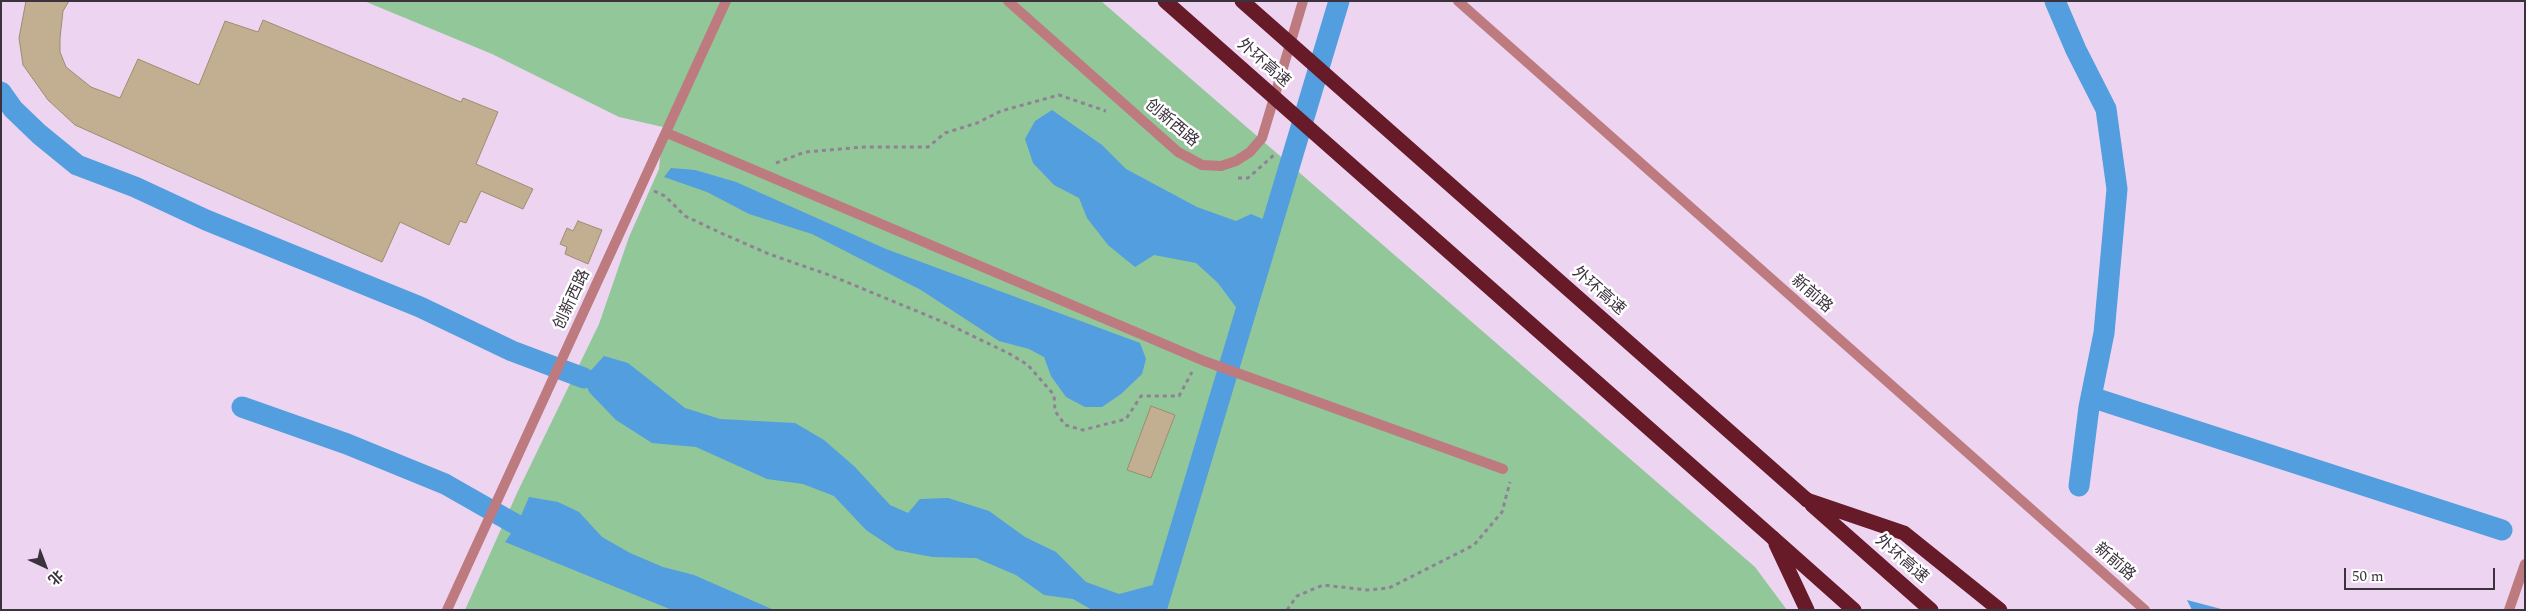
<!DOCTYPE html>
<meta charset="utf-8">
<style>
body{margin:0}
#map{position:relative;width:2526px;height:611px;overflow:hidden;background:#edd5f2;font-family:Spectral,"Noto Sans SC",serif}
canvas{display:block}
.frame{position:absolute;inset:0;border:2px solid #3b323d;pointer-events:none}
.north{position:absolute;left:20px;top:541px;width:50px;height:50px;-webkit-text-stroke:4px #fff;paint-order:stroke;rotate:137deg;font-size:14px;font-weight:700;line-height:20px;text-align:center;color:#3b323d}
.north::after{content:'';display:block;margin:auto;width:18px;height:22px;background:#3b323d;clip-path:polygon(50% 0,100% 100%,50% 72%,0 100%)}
.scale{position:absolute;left:2344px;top:568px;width:151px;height:22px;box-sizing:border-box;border:2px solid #3b323d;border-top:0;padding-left:6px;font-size:15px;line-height:18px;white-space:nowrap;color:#3b323d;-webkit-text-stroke:4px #fff;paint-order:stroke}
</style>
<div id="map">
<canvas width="2526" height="611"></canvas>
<div class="frame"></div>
<div class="north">北</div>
<div class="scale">50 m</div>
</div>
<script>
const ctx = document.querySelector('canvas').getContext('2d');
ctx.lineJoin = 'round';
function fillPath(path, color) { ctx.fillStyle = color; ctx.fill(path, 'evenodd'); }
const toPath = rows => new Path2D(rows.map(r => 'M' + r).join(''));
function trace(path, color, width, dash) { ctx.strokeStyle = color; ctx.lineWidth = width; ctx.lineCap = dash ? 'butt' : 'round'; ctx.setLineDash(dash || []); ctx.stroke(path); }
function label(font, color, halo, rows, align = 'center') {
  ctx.font = font + ' Spectral,"Noto Sans SC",serif'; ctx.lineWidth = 5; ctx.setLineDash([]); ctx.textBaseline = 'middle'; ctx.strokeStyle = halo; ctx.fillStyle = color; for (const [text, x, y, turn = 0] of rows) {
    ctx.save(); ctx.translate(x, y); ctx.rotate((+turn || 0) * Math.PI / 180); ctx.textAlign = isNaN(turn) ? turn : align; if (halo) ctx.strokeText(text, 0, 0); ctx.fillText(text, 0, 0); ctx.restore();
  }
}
fillPath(toPath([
 [364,1,1101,1,1755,567,1787,610,465,610,517,493,599,324,629,237,659,169,663,127,619,117,492,54]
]), '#92c79a');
fillPath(toPath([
 [1052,110,1102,145,1126,169,1197,207,1236,221,1251,214,1272,223,1244,318,1218,283,1196,263,1154,255,1135,267,1108,245,1087,218,1079,198,1054,185,1033,163,1025,139,1035,121],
 [671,168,695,170,736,182,886,249,1140,343,1146,359,1142,374,1121,394,1102,407,1085,407,1066,397,1051,376,1044,357,1029,349,999,341,921,290,812,234,749,214,707,192,664,177],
 [604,356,628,363,685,408,720,419,795,423,824,440,855,467,890,505,908,513,920,499,948,498,989,511,1025,537,1056,552,1086,582,1119,594,1164,582,1158,601,1162,610,1092,610,1073,599,1044,595,1016,575,976,558,932,557,896,550,866,530,834,496,803,484,767,479,696,447,652,443,616,420,589,392,584,378],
 [529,497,558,502,579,512,602,537,630,553,663,567,694,575,774,610,672,610,505,542,517,525],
 [2187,600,2225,610,2192,610]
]), '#529ede');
trace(toPath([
 [2055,1,2076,50,2106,109,2117,189,2104,333,2089,407,2079,486],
 [1,92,13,109,39,134,77,165,135,187,206,220,420,307,512,351,584,378],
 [2091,397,2502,530],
 [242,407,347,444,445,484,517,525],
 [1156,610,1339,1]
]), '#529ede', 21);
const building = toPath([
 [26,1,69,1,63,11,60,38,60,52,66,67,91,87,120,98,138,59,199,85,225,21,258,32,263,20,461,102,463,98,498,112,476,164,533,189,523,209,481,191,466,223,460,221,449,245,400,222,382,262,75,125,48,100,23,65,19,38,26,1],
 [578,221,602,230,588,264,565,254,567,247,560,244,567,228,573,231,578,221],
 [1151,406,1175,415,1151,478,1127,470,1151,406]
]);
fillPath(building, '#c2af92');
trace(building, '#9e8c6f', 1);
trace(toPath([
 [776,163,805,152,864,147,928,147,945,133,977,123,1001,111,1059,95,1106,111],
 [1238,178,1248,178,1274,155],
 [654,191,665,196,685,216,721,233,769,254,832,276,948,324,1008,353,1028,365,1054,395,1055,411,1065,425,1083,430,1126,419,1141,396,1179,396,1192,372],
 [1287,610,1297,596,1323,585,1367,590,1389,588,1474,545,1502,512,1510,482]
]), '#918195', 3, [4, 4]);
trace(toPath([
 [1008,1,1178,152,1202,165,1221,166,1236,161,1250,152,1262,138,1303,1],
 [1458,1,2145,610],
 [667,133,1204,361,1503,469],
 [447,610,726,1],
 [2509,610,2525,564]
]), '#bd7b80', 10);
trace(toPath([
 [1807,500,1904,533,2000,610],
 [1812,505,1931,610],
 [1773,538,1854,610],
 [1776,544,1807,610]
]), '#671a27', 15);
trace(toPath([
 [1165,1,1773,538],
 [1242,1,1807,500]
]), '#671a27', 15);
label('16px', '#3b323d', '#fff', [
 ["外环高速",1263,64,41],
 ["创新西路",1171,124,40],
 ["外环高速",1598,292,41],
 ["新前路",1811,295,41],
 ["创新西路",573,300,-65],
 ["外环高速",1901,560,41],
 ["新前路",2114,563,41]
]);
</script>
